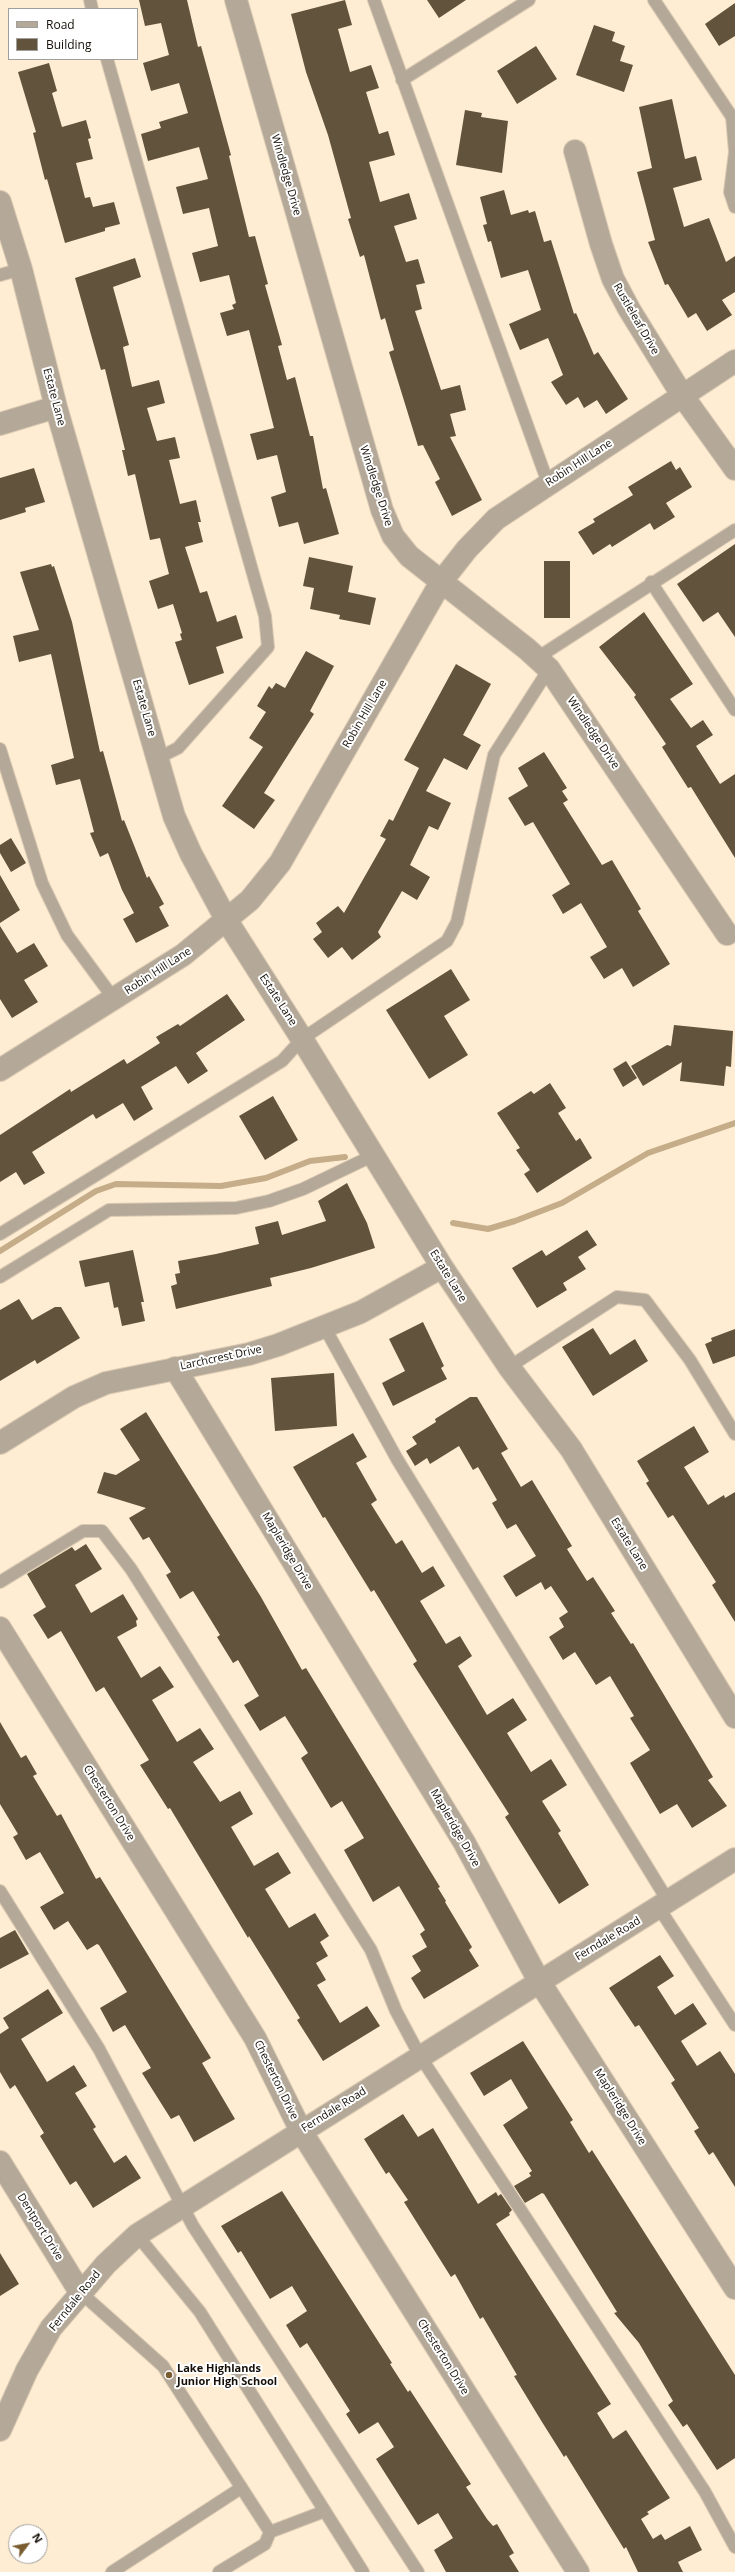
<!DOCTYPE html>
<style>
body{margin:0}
#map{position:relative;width:735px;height:2572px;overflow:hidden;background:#ffedd3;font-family:"Open Sans",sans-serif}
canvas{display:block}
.legend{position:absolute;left:8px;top:8px;width:130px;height:52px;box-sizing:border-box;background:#fff;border:1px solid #a19f9c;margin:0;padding:5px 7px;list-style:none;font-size:12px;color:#150f07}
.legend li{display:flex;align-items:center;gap:8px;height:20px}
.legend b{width:20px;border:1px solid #a19f9c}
.north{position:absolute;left:8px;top:2524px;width:40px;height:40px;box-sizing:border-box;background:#fff;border:1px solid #a19f9c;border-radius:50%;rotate:58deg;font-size:11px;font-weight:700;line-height:16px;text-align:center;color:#150f07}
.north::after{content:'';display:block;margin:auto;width:14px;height:18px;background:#795d30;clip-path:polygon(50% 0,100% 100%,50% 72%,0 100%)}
</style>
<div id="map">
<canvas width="735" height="2572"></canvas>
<ul class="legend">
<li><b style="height:5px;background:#b4a999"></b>Road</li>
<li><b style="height:11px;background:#61533c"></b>Building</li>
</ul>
<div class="north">N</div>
</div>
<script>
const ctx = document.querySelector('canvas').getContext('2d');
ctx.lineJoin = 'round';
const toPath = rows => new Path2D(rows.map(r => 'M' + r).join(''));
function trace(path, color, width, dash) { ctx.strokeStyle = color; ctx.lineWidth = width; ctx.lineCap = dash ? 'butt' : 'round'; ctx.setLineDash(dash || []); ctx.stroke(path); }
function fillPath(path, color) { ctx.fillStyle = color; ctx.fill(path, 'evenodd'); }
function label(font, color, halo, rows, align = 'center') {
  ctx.font = font + ' "Open Sans",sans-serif'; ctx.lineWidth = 4; ctx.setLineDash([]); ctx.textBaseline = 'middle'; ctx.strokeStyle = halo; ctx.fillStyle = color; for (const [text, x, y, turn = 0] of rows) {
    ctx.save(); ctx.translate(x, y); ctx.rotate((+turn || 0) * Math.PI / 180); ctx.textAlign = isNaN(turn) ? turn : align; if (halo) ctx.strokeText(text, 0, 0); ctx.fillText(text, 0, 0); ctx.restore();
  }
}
trace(toPath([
 [453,1223,488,1229,515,1221,562,1203,648,1153,735,1123],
 [0,1251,96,1191,116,1184,221,1186,266,1178,310,1161,345,1157]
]), '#c5ad89', 6);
fillPath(toPath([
 [139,0,187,0,198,47,201,46,231,155,229,156,249,237,255,236,268,284,265,285,282,345,278,346,287,380,295,377,310,436,313,436,323,489,326,488,339,534,304,544,298,522,279,527,271,497,286,492,277,455,257,460,250,434,274,428,249,330,227,336,220,313,234,309,232,305,236,303,229,275,200,282,192,253,218,246,209,208,183,214,176,187,208,179,199,147,148,161,141,134,161,128,159,122,188,113,179,83,151,91,143,63,169,55,161,23,145,26],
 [345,0,352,25,338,29,350,72,371,65,379,88,366,92,379,134,388,131,395,155,369,162,380,202,409,193,417,219,394,226,406,262,418,259,425,283,416,285,422,309,415,311,441,390,460,385,466,410,450,414,456,436,450,437,482,500,452,516,435,482,440,479,423,445,418,446,389,352,394,350,385,318,381,320,364,255,360,257,348,219,351,218,328,135,306,72,291,14],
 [427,0,466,0,439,18],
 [735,3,735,36,719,46,705,24],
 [594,25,615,32,612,41,625,46,620,61,633,65,624,92,576,75],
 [536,46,557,79,517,104,497,71],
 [49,63,57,91,52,93,62,127,86,120,91,138,88,139,93,159,76,163,85,198,90,197,93,207,114,202,120,224,105,228,105,231,65,243,47,179,45,180,33,133,36,132,18,72],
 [672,99,685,159,696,156,702,180,673,188,684,227,709,218,726,262,735,256,735,292,722,300,732,315,707,331,696,313,688,318,668,284,665,285,648,242,655,240,637,172,652,168,639,107],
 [465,110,482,113,481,117,508,121,502,173,456,165],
 [504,190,511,215,528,210,529,213,535,211,544,242,551,240,574,314,576,313,594,355,598,352,628,399,606,414,597,400,584,408,578,397,566,405,551,382,563,375,548,338,520,350,509,324,541,310,528,270,501,278,491,241,488,242,483,225,487,224,480,197],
 [135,258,141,277,113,287,129,345,123,347,132,387,159,380,165,403,147,408,157,441,175,437,180,458,169,460,180,504,196,500,201,522,198,522,203,542,185,547,200,593,207,591,217,622,236,615,243,638,216,647,224,673,189,685,175,642,182,640,180,634,182,633,173,604,158,609,149,581,169,574,160,538,150,540,135,474,128,476,122,450,125,450,105,369,101,370,75,278],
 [671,461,676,470,680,467,692,487,666,503,675,517,654,530,650,523,612,547,610,544,593,555,578,532,595,522,593,519,633,495,628,487],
 [34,468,45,502,25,508,26,512,0,520,0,478],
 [735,544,735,637,718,612,703,622,677,584],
 [309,557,353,566,348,592,376,598,370,625,339,619,340,615,310,609,314,588,303,586],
 [544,561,570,561,570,618,544,618],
 [51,564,52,567,54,566,72,622,100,752,103,751,122,821,124,820,147,878,149,876,164,904,159,907,169,926,136,943,123,919,134,913,122,890,108,853,100,857,90,833,94,832,80,779,56,785,51,765,74,758,51,654,19,662,13,636,39,630,20,572],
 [644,612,693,684,670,699,691,728,703,720,713,735,696,746,720,784,735,774,735,858,691,787,688,788,662,747,666,744,634,697,636,695,599,647],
 [306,651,334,666,310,711,314,714,264,793,275,800,254,829,222,806,263,747,249,738,266,712,257,706,269,686,272,689,276,683,285,688],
 [456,664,491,684,463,735,481,745,467,770,444,758,426,791,451,803,438,830,429,826,410,865,430,877,417,900,402,891,378,932,381,937,352,960,342,947,328,958,313,939,322,932,316,923,338,906,344,913,386,839,380,836,389,819,393,821,419,768,404,760],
 [544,752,567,788,562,791,568,800,563,803,602,865,612,860,641,909,638,911,670,964,633,987,622,968,604,979,590,957,607,947,581,903,563,914,552,895,570,884,533,822,525,826,508,798,528,786,518,768],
 [11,838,26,863,11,872,0,853,0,845],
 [0,875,20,910,0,923],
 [0,926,17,953,34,943,48,966,24,980,38,1002,12,1018,0,999],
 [451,969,470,1000,444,1016,468,1055,429,1079,386,1010],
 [227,994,245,1020,196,1053,208,1071,188,1084,176,1066,141,1087,153,1109,134,1121,123,1103,96,1119,93,1114,32,1152,45,1173,24,1185,16,1172,0,1182,0,1135,70,1089,71,1092,124,1059,127,1064,160,1043,156,1037,178,1024,180,1026],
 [674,1025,733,1031,731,1067,726,1066,724,1086,680,1081,682,1062,643,1086,631,1066,667,1045,671,1046],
 [626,1061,637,1078,623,1087,613,1069],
 [550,1083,566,1108,558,1113,576,1141,580,1138,592,1158,537,1193,524,1174,530,1170,516,1150,520,1148,497,1113,531,1091,534,1094],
 [273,1096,298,1140,265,1160,239,1116],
 [347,1183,367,1223,375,1248,311,1268,270,1278,272,1286,176,1309,171,1286,177,1284,175,1274,180,1273,178,1261,216,1254,259,1244,255,1227,278,1221,282,1235,326,1221,318,1201],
 [587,1230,597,1245,578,1257,586,1269,563,1283,567,1290,537,1308,512,1268,542,1250,546,1256],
 [133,1250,144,1302,141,1302,145,1321,122,1326,118,1307,114,1308,109,1282,85,1287,79,1261],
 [19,1299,32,1320,55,1307,61,1307,80,1338,37,1364,35,1360,0,1381,0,1310],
 [423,1322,444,1366,441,1368,447,1379,393,1406,382,1383,405,1371,389,1339],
 [593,1328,610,1355,635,1339,648,1361,593,1396,562,1347],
 [735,1329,735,1356,713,1364,705,1344,712,1341,711,1338],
 [334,1373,337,1426,275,1431,271,1378],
 [470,1397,477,1397,508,1449,501,1453,521,1487,532,1480,572,1546,567,1549,587,1581,593,1577,615,1611,611,1613,631,1644,633,1643,713,1777,708,1780,727,1806,692,1828,677,1804,660,1814,630,1763,650,1750,630,1718,634,1716,610,1676,596,1685,575,1652,563,1660,549,1637,564,1627,559,1618,568,1612,551,1586,545,1590,541,1582,516,1597,503,1576,536,1556,516,1524,507,1529,492,1503,497,1500,478,1467,473,1470,459,1446,430,1464,427,1458,415,1466,406,1451,417,1444,412,1437,436,1422,435,1419],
 [146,1412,261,1597,302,1670,306,1668,440,1887,438,1888,446,1901,445,1902,472,1947,469,1950,479,1966,424,1999,411,1978,421,1971,412,1956,427,1947,420,1934,425,1930,399,1886,373,1902,344,1850,364,1838,342,1801,331,1808,301,1758,308,1753,285,1716,260,1731,244,1705,259,1696,238,1660,233,1663,217,1637,220,1635,193,1591,180,1599,166,1575,171,1572,149,1537,143,1540,129,1518,146,1508,97,1493,104,1472,116,1475,140,1460,120,1429],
 [694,1426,709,1452,684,1467,708,1505,724,1495,725,1498,735,1492,735,1622,712,1585,716,1582,673,1515,668,1518,646,1483,649,1481,637,1461],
 [353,1433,367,1457,356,1463,377,1500,371,1504,396,1544,402,1540,422,1573,433,1566,445,1586,420,1601,446,1644,460,1636,472,1656,458,1666,487,1715,513,1698,527,1720,507,1733,531,1772,551,1759,567,1785,542,1801,561,1831,558,1833,589,1885,559,1904,505,1817,509,1814,413,1664,417,1661,374,1590,371,1592,331,1527,325,1517,323,1518,293,1467],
 [86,1544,102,1569,75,1585,91,1613,123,1594,138,1619,136,1621,137,1626,117,1637,141,1678,160,1666,174,1687,152,1700,177,1742,200,1728,214,1749,193,1762,220,1802,240,1791,253,1814,231,1827,254,1866,278,1852,291,1873,265,1889,289,1928,315,1913,329,1936,320,1942,328,1956,316,1963,326,1980,317,1985,340,2023,367,2006,380,2026,323,2061,297,2020,300,2018,249,1936,248,1938,170,1808,168,1809,140,1765,149,1760,104,1687,96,1692,61,1631,48,1639,33,1615,46,1607,27,1574,72,1547,75,1551],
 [0,1722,21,1758,26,1755,37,1774,33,1776,57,1816,61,1814,96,1879,100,1877,211,2058,202,2063,235,2119,194,2142,179,2115,171,2119,142,2073,151,2068,125,2025,113,2032,100,2008,127,1992,99,1945,97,1944,87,1950,68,1921,54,1930,40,1907,64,1893,40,1852,26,1860,13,1837,18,1834,0,1804],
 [15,1930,29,1954,0,1969,0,1938],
 [660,1955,674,1976,657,1987,675,2015,693,2003,707,2024,681,2041,697,2066,720,2051,735,2074,735,2187,713,2152,709,2155,694,2131,699,2128,671,2083,675,2080,639,2025,635,2027,609,1988],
 [48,1989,63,2013,21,2039,47,2082,74,2065,87,2086,75,2093,96,2127,93,2129,114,2163,126,2155,141,2178,93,2208,76,2181,70,2185,40,2136,44,2133,15,2085,10,2089,0,2072,0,2034,9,2028,3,2018],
 [523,2041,573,2120,570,2122,589,2153,592,2150,735,2375,735,2458,717,2470,687,2424,683,2427,668,2405,673,2401,639,2343,614,2313,617,2312,544,2194,542,2193,525,2203,514,2186,531,2176,529,2173,532,2171,503,2125,528,2108,511,2079,484,2096,470,2073],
 [403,2114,418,2137,433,2128,478,2204,496,2192,498,2196,501,2194,512,2210,509,2213,510,2215,496,2224,611,2404,597,2413,613,2439,626,2430,670,2498,647,2512,649,2514,641,2519,653,2539,661,2534,665,2540,690,2526,702,2550,678,2562,683,2572,638,2572,626,2547,624,2549,566,2455,564,2457,542,2422,514,2376,517,2375,483,2317,480,2319,455,2274,451,2277,404,2202,408,2200,389,2172,386,2174,364,2139],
 [282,2191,392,2363,390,2364,408,2392,410,2390,471,2484,466,2487,487,2519,493,2526,497,2524,514,2553,509,2556,519,2572,446,2572,434,2550,453,2538,438,2513,418,2525,376,2459,394,2447,378,2422,359,2434,346,2414,350,2411,307,2343,300,2348,286,2325,307,2311,292,2286,270,2299,241,2251,238,2253,221,2226],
 [0,2253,19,2284,0,2296]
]), '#61533c');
const service = toPath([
 [90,0,92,9],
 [374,0,548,483],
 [654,0,732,117,735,152,730,192,735,207],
 [107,59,265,616,268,647,178,748,158,758],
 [402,80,529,0],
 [0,275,21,269],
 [651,582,735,710],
 [537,658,735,530],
 [0,749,42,883,67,935,114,999],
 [0,1234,282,1061,302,1039,447,941,457,922,494,755,549,669],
 [0,1277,109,1210,236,1208,269,1201,303,1189,374,1155],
 [325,1328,397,1459,668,1901],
 [509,1367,617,1297,645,1300,690,1360,735,1434],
 [0,1582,83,1531,102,1531,131,1569,371,1950,396,2011,420,2056,705,2492,735,2547],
 [0,1891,99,2049,193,2226,418,2572],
 [659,1908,735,2025],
 [137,2235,200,2312,363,2572],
 [80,2292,163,2366,270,2532,325,2511],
 [112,2572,241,2488],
 [219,2572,265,2544,270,2532]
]);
const minor = toPath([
 [236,0,382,510,393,536,409,556,527,649,549,669,727,934],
 [575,151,601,244,613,279,629,309,682,395,735,469],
 [0,202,21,269,56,407,174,816,191,854,227,921,302,1039,442,1267,509,1367,571,1449,735,1717],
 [0,424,56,407],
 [0,1070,183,955,250,900,280,863,441,582,467,549,496,519,735,361],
 [175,1368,464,1842,539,1981,735,2288],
 [0,1443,74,1397,106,1383,249,1354,278,1345,361,1312,442,1267],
 [0,1628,255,2038,301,2131,578,2572],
 [0,2162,80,2292]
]);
const tertiary = toPath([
 [0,2430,27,2370,51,2328,106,2264,137,2235,735,1859]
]);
trace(service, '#dac9b2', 14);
trace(minor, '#dac9b2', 24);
trace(tertiary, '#dac9b2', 24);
trace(service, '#b4a999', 12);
trace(minor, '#b4a999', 22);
trace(tertiary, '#b4a999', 22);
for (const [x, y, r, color] of [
 [169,2375,4,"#795d30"]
]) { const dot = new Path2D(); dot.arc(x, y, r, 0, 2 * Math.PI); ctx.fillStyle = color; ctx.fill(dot); trace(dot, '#fff', 1.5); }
label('11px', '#150f07', '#fff', [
 ["Windledge Drive",286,175,74],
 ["Rustleleaf Drive",636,319,60],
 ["Estate Lane",54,397,75],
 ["Robin Hill Lane",579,463,-33],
 ["Windledge Drive",376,486,72],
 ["Estate Lane",144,708,74],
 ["Robin Hill Lane",365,714,-60],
 ["Windledge Drive",593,733,56],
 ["Robin Hill Lane",158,971,-33],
 ["Estate Lane",278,1000,57],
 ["Estate Lane",448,1276,58],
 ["Larchcrest Drive",221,1358,-12],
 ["Estate Lane",629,1544,58],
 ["Mapleridge Drive",287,1551,59],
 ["Chesterton Drive",109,1803,58],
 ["Mapleridge Drive",455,1828,60],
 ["Ferndale Road",608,1939,-31],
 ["Chesterton Drive",276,2080,64],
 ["Mapleridge Drive",620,2107,58],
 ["Ferndale Road",334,2110,-32],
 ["Dentport Drive",40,2227,58],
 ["Ferndale Road",75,2301,-51],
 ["Chesterton Drive",443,2357,58]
]);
label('bold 11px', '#150f07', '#fff', [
 ["Lake Highlands",177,2369],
 ["Junior High School",177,2382]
], 'left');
</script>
